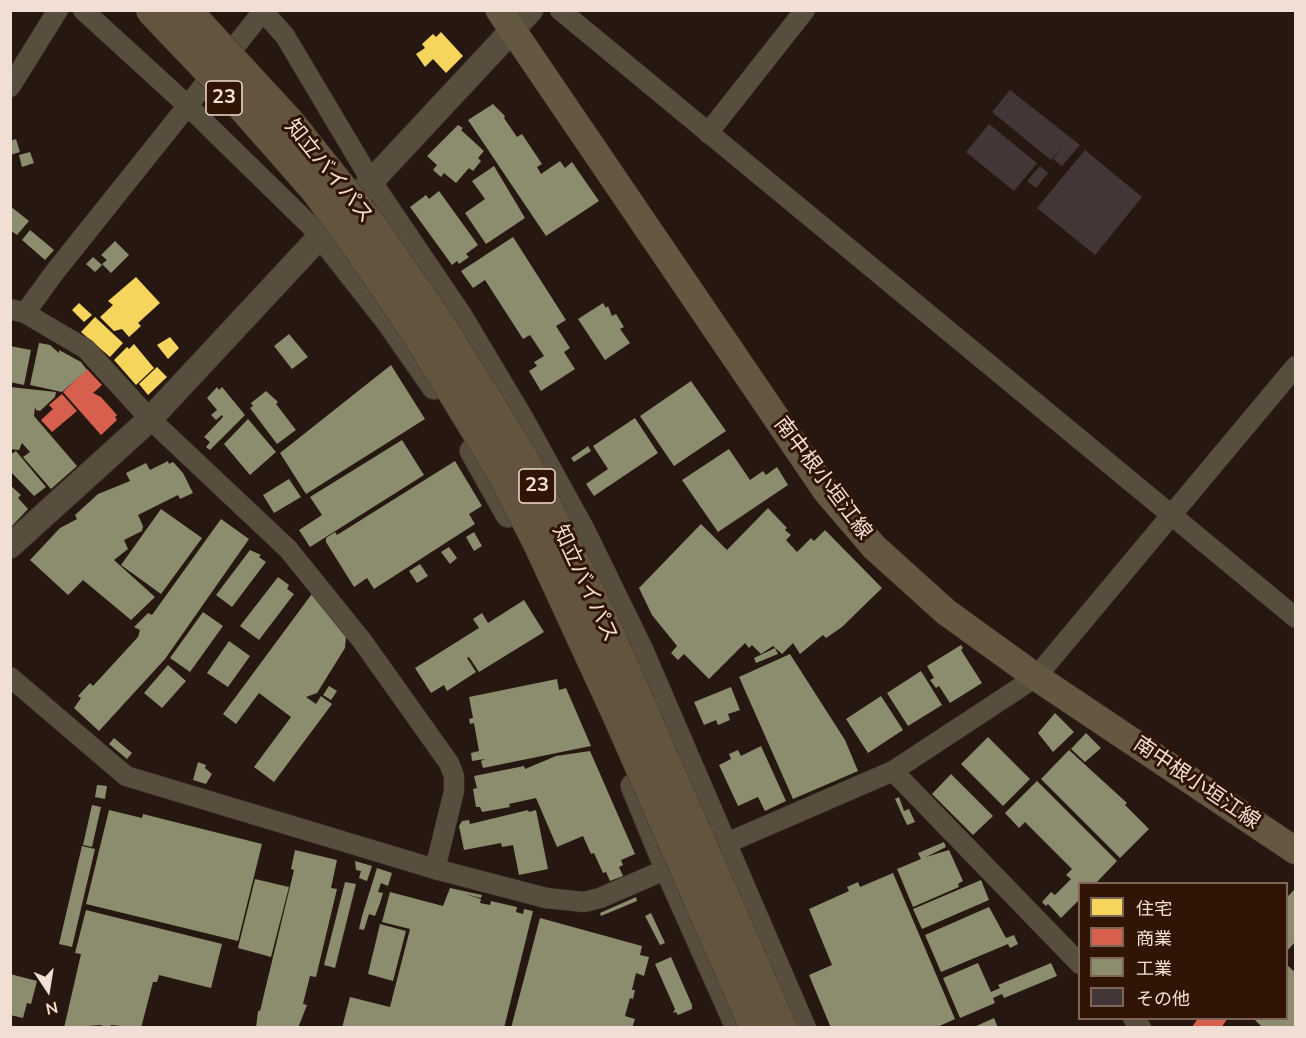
<!DOCTYPE html>
<meta charset="utf-8">
<style>
body{margin:0}
#map{position:relative;width:1306px;height:1038px;overflow:hidden;background:#261810;font-family:"Nunito Sans","Noto Sans JP",sans-serif}
canvas{display:block}
.frame{position:absolute;inset:0;border:12px solid #f1ded4;pointer-events:none}
.legend{position:absolute;left:1078px;top:882px;width:210px;height:138px;box-sizing:border-box;background:#301506;border:2px solid #7d6558;margin:0;padding:8px 10px;list-style:none;font-size:18px;color:#f1ded4}
.legend li{display:flex;align-items:center;gap:12px;height:30px}
.legend b{width:30px;border:2px solid #7d6558}
.north{position:absolute;left:18px;top:960px;width:60px;height:60px;-webkit-text-stroke:4px #301506;paint-order:stroke;rotate:168deg;font-size:16px;font-weight:700;line-height:24px;text-align:center;color:#f1ded4}
.north::after{content:'';display:block;margin:auto;width:21px;height:27px;background:#f1ded4;clip-path:polygon(50% 0,100% 100%,50% 72%,0 100%)}
</style>
<div id="map">
<canvas width="1306" height="1038"></canvas>
<div class="frame"></div>
<ul class="legend">
<li><b style="height:16px;background:#f6d55c"></b>住宅</li>
<li><b style="height:16px;background:#d6604d"></b>商業</li>
<li><b style="height:16px;background:#8c8c6e"></b>工業</li>
<li><b style="height:16px;background:#423736"></b>その他</li>
</ul>
<div class="north">N</div>
</div>
<script>
const ctx = document.querySelector('canvas').getContext('2d');
ctx.lineJoin = 'round';
function fillPath(path, color) { ctx.fillStyle = color; ctx.fill(path, 'evenodd'); }
const toPath = rows => new Path2D(rows.map(r => 'M' + r).join(''));
function trace(path, color, width, dash) { ctx.strokeStyle = color; ctx.lineWidth = width; ctx.lineCap = dash ? 'butt' : 'round'; ctx.setLineDash(dash || []); ctx.stroke(path); }
function label(font, color, halo, rows, align = 'center') {
  ctx.font = font + ' "Nunito Sans","Noto Sans JP",sans-serif'; ctx.lineWidth = 6; ctx.setLineDash([]); ctx.textBaseline = 'middle'; ctx.strokeStyle = halo; ctx.fillStyle = color; for (const [text, x, y, turn = 0] of rows) {
    ctx.save(); ctx.translate(x, y); ctx.rotate((+turn || 0) * Math.PI / 180); ctx.textAlign = isNaN(turn) ? turn : align; if (halo) ctx.strokeText(text, 0, 0); ctx.fillText(text, 0, 0); ctx.restore();
  }
}
fillPath(toPath([
 [441,32,463,56,446,73,433,59,425,67,416,54,425,48,422,44,433,34,436,37],
 [136,277,160,303,138,323,141,326,129,337,122,329,114,331,100,317,113,305,108,301],
 [79,303,92,315,84,322,72,310],
 [95,317,123,343,110,357,81,332],
 [170,337,179,348,168,359,157,345],
 [134,344,154,368,136,385,114,360,127,347,129,349],
 [157,367,167,377,148,395,139,384]
]), '#f6d55c');
fillPath(toPath([
 [87,369,102,385,93,393,101,397,117,415,115,417,117,420,101,435,63,392],
 [62,394,77,411,52,432,41,420,53,409,49,405],
 [1195,1018,1228,1018,1221,1028,1191,1028,1197,1020]
]), '#d6604d');
fillPath(toPath([
 [493,104,505,116,504,118,517,137,522,134,542,164,537,167,541,174,560,161,565,168,572,162,599,201,546,236,468,120],
 [458,125,463,128,461,130,484,151,478,158,481,161,473,171,469,168,456,183,444,173,441,177,433,170,437,165,427,156],
 [16,139,20,152,10,155,10,141],
 [30,152,34,163,22,167,19,155],
 [494,166,525,218,486,244,465,213,485,199,472,181],
 [439,191,478,245,466,254,469,257,459,264,457,261,452,265,410,207,426,195,429,199],
 [10,206,29,221,17,235,10,230],
 [30,230,54,250,45,260,22,240],
 [513,237,566,320,556,326,570,348,564,352,575,369,541,391,529,371,537,366,534,362,544,356,530,335,523,339,485,280,473,288,461,271],
 [115,241,129,255,111,273,102,264,107,260,101,255],
 [93,257,102,265,95,272,86,264],
 [603,303,606,308,608,306,612,316,616,314,624,327,620,329,630,343,605,360,578,319],
 [289,334,308,357,292,369,274,346],
 [39,343,50,345,59,353,59,350,81,362,87,370,62,392,30,385],
 [10,346,31,350,24,385,10,382],
 [391,365,425,419,306,494,280,453],
 [691,381,726,431,674,466,640,416],
 [10,387,56,392,55,397,40,411,36,410,35,407,34,416,77,466,51,489,23,457,30,452,22,443,19,450,10,449],
 [217,387,219,390,222,387,245,415,210,450,206,447,210,442,204,437,223,417,222,415,216,420,211,415,217,410,207,398],
 [266,391,278,402,276,404,296,430,277,444,250,408,253,406,251,403],
 [635,418,658,453,594,496,586,484,608,469,593,446],
 [248,419,276,452,250,475,224,444],
 [402,440,424,475,310,547,299,530,322,515,310,497],
 [588,446,591,451,574,462,571,458],
 [729,449,750,480,763,471,766,475,777,467,788,485,718,532,682,480],
 [16,451,46,487,34,496,10,471,10,455],
 [168,461,169,464,173,462,183,473,193,493,180,499,178,495,138,515,143,526,142,531,124,540,128,549,114,560,155,597,131,620,83,580,68,595,30,560,60,528,77,519,75,515,98,494,130,481,126,473,146,463,150,470],
 [455,461,482,506,469,514,475,524,374,589,367,578,354,587,326,542,326,538,335,532,337,535],
 [289,479,301,497,274,513,263,495],
 [10,485,21,495,18,498,28,509,12,526],
 [768,508,787,528,785,530,791,535,786,540,797,552,811,538,814,541,825,530,882,588,842,627,826,638,823,635,800,654,793,643,782,654,773,646,761,654,752,645,749,648,745,643,709,679,684,654,678,660,671,653,677,646,652,615,639,588,701,524,727,550],
 [161,509,202,538,161,594,121,565],
 [221,519,249,539,165,659,99,731,74,708,81,698,78,696,90,683,93,686,138,637,140,630,134,627,148,613,152,615],
 [474,532,482,546,474,551,466,537],
 [449,547,457,558,450,564,441,552],
 [250,550,261,555,259,557,266,562,232,607,216,595],
 [420,564,428,576,417,583,409,571],
 [278,577,289,585,287,589,294,594,259,640,240,626],
 [314,591,346,636,345,648,317,693,306,697,316,704,321,696,332,704,274,782,254,767,291,717,259,693,236,724,223,714],
 [524,600,544,632,479,672,469,657,467,658,476,672,447,691,444,685,431,693,415,668,479,628,473,619,482,613,488,623],
 [203,612,223,626,190,672,170,658],
 [229,641,250,656,228,687,207,673],
 [961,645,963,648,961,650,982,683,950,703,939,686,936,688,930,680,934,678,927,666],
 [775,648,778,654,756,663,754,658],
 [790,654,845,740,858,771,793,799,739,677],
 [168,665,186,681,162,708,144,693],
 [921,671,942,705,908,726,887,693],
 [557,679,559,690,566,688,591,746,483,768,481,761,485,759,472,761,471,753,479,751,474,723,470,724,469,719,473,718,469,697],
 [329,686,337,691,331,700,323,695],
 [731,687,740,710,728,714,730,720,718,725,716,720,704,725,694,702],
 [881,696,903,730,868,753,846,719],
 [1055,713,1074,732,1053,752,1038,733],
 [1086,733,1101,748,1085,762,1071,749],
 [988,737,1030,779,1003,806,961,764],
 [114,738,132,753,127,759,109,744],
 [761,746,786,801,765,811,758,797,738,806,719,765,731,759,729,754,738,750,741,756],
 [1069,750,1127,803,1125,805,1149,829,1120,858,1041,779],
 [590,751,635,854,621,860,623,865,619,867,623,876,610,881,606,872,603,873,594,853,591,854,583,836,557,847,536,798,509,804,510,807,482,812,480,807,476,807,473,789,477,788,474,776,524,766,525,769,556,756],
 [198,762,206,765,205,768,212,774,206,784,193,780],
 [951,774,993,816,973,835,932,794],
 [1037,781,1117,861,1095,884,1080,884,1080,899,1061,918,1048,904,1046,906,1042,902,1051,892,1055,895,1071,879,1066,875,1072,869,1025,822,1019,828,1005,813],
 [97,785,107,786,105,799,95,797],
 [899,797,904,811,909,809,915,822,907,825,895,799],
 [92,805,101,807,92,847,83,845],
 [109,810,142,818,143,814,262,844,238,941,86,904],
 [528,810,529,812,536,810,548,869,519,875,513,845,502,847,501,843,464,850,459,826,462,821,469,820,470,824],
 [944,842,946,847,926,857,949,850,963,881,958,884,959,887,913,907,897,869,921,859,918,853],
 [82,846,95,849,72,947,59,944],
 [295,850,337,860,331,888,337,889,316,977,310,976,303,1004,307,1005,298,1028,256,1028,258,1011,260,1011,294,870,291,869],
 [355,861,372,866,367,881,359,878,361,871,356,870],
 [377,868,392,873,388,886,381,883,378,892,383,893,380,903,375,916,369,914,364,930,359,929,362,916],
 [893,873,955,1019,935,1028,831,1028,809,975,832,965,809,909,849,891,847,887,858,882,860,887],
 [255,879,289,887,271,957,238,948],
 [981,880,989,900,922,929,913,909],
 [345,882,356,884,335,968,324,965],
 [450,888,482,895,481,898,465,894,481,899,480,903,490,905,491,901,517,907,516,912,523,914,524,909,533,911,504,1028,342,1028,350,997,390,1007,410,929,382,922,390,892,443,906],
 [1296,888,1296,941,1287,951,1287,897],
 [636,897,637,901,601,916,600,913],
 [989,907,1006,938,1014,935,1018,944,1010,948,1008,944,941,972,925,935],
 [86,910,222,944,211,988,159,975,157,982,153,982,141,1028,111,1025,110,1028,100,1025,64,1028,81,954,75,953],
 [651,913,665,943,660,945,645,916],
 [540,918,642,946,640,955,649,957,644,976,636,973,632,990,635,990,633,999,630,998,625,1016,635,1019,632,1028,511,1028],
 [380,924,406,931,393,981,368,974],
 [671,957,692,1005,692,1009,678,1015,676,1012,673,1013,675,1009,655,964],
 [978,963,991,992,1000,988,998,985,1051,963,1057,976,1004,998,1002,994,993,998,995,1003,960,1018,943,978],
 [1287,965,1296,973,1296,1028,1263,1028,1253,1018,1287,1018],
 [10,974,37,981,31,1004,27,1003,23,1018,10,1015],
 [994,1018,998,1028,972,1028]
]), '#8c8c6e');
fillPath(toPath([
 [1010,90,1080,145,1062,166,1053,159,1063,145,1051,160,992,112],
 [989,124,1037,163,1014,191,966,152],
 [1085,150,1142,197,1095,255,1037,208],
 [1040,166,1048,173,1036,188,1027,181]
]), '#423736');
const minor = toPath([
 [83,10,187,105,321,236],
 [262,10,285,36,372,182,462,315,524,419,584,528,643,649,806,1028],
 [560,10,1296,618],
 [10,87,58,10],
 [708,133,805,10],
 [10,309,25,313,86,349,150,419,288,549,363,642,449,763,454,776,454,791,435,869],
 [25,313,54,273,264,10],
 [10,677,126,776,435,869,546,898,584,902,600,898,893,771,1036,677,1296,366],
 [893,771,1080,964],
 [1133,1018,1141,1028]
]);
const tertiary = toPath([
 [321,236,388,321,434,387],
 [472,451,508,515],
 [10,546,150,419,531,10],
 [633,786,667,869,738,1028]
]);
const secondary = toPath([
 [499,10,826,491,874,547,946,612,1036,677,1296,851]
]);
trace(minor, '#41352d', 21);
trace(tertiary, '#41352d', 26);
trace(secondary, '#41352d', 28);
trace(minor, '#574e3d', 20);
trace(tertiary, '#574e3d', 24);
trace(secondary, '#645842', 27);
const trunkBridge = toPath([
 [152,10,234,96,315,188,358,246,421,339,503,473,539,543,617,712,756,1028],
 [185,10,289,123,374,230,442,329,522,458,600,615,781,1028]
]);
trace(trunkBridge, '#41352d', 33, []);
trace(trunkBridge, '#62543e', 32);
for (const [x, y, w] of [
 [224,98,36],
 [537,486,36]
]) { const box = new Path2D(); box.roundRect(x - w / 2, y - 17, w, 34, 4.5); ctx.fillStyle = '#301506'; ctx.fill(box); trace(box, '#f1ded4', 1.5); }
label('bold 20px', '#f1ded4', null, [
 ["23",224,98],
 ["23",537,486]
]);
label('21px', '#f1ded4', '#301506', [
 ["知立バイパス",328,172,51],
 ["南中根小垣江線",822,479,53],
 ["知立バイパス",584,584,65],
 ["南中根小垣江線",1196,784,34]
]);
</script>
